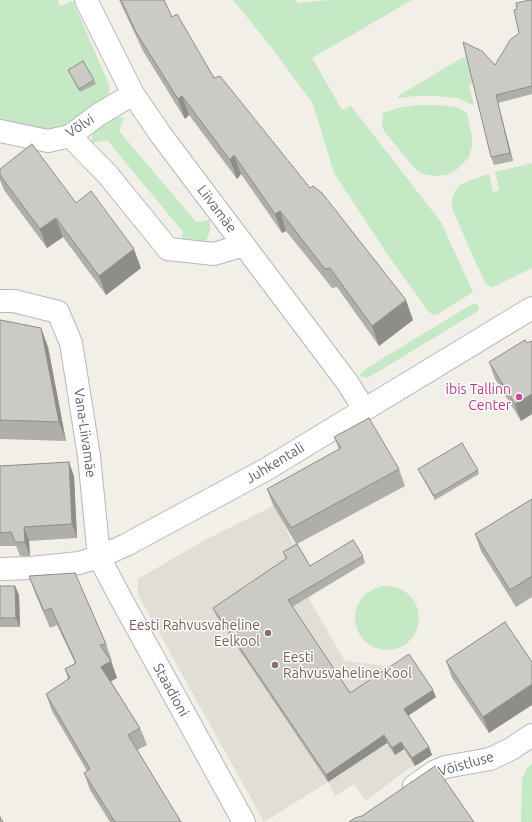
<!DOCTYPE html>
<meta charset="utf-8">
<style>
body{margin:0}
canvas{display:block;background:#f1efe8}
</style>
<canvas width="532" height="822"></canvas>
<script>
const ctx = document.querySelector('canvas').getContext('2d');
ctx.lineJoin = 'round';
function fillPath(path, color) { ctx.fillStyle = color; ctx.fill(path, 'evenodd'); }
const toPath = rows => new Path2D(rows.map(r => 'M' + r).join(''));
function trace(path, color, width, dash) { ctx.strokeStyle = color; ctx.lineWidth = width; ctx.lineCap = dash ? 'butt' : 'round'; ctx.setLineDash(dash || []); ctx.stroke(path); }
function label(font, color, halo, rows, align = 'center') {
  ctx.font = font + ' Ubuntu,sans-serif'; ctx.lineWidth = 3; ctx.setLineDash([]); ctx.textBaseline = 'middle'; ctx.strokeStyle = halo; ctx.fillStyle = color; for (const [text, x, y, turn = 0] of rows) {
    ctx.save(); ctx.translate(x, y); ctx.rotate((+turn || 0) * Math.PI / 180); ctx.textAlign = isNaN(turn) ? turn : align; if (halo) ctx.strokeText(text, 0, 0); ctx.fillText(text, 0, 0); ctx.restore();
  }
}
fillPath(toPath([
 [275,505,297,553,286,559,345,661,401,668,412,661,436,697,418,709,400,708,432,755,415,766,409,768,366,801,354,784,335,796,328,782,264,822,138,595,138,579,203,541]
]), '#e1ded6');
fillPath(toPath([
 [0,0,58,0,60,6,73,1,110,87,108,95,68,127,51,131,0,121],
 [233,0,296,0,298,3,329,0,412,0,312,58,342,110,351,106,441,222,473,292,438,314,434,315,429,312,390,258,334,173,313,104,272,48],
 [467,56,473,84,469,85,474,105,457,98,434,96,415,96,399,98,398,96,462,58],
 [416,105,439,105,457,107,467,113,472,136,472,146,469,157,455,171,446,175,435,176,423,174,415,169,384,131,382,124,383,113,398,108],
 [115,117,124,118,119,131,196,222,210,220,210,231,206,241,201,244,180,245,183,232,107,140,92,143,92,137,95,129],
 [532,163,532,268,493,287,490,287,485,282,474,259,452,208,452,200,455,191,460,185,468,181,489,174,493,192,499,190,495,172],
 [474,303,478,305,479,308,478,311,371,376,366,378,359,376,367,368],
 '355 618a32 32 0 1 1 64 0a32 32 0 1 1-64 0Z',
 [532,763,532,822,521,822,522,779,527,768]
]), '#c5e8c5');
const minor = toPath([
 [86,0,133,94,161,135,347,382,364,409],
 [0,131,48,141,70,136,98,115,133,94],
 [70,136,108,175,168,249,214,254,244,245],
 [0,301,14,301,58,312,71,343,89,456,99,557,120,597,244,822],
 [0,569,31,568,79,563,99,557,126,545,265,470,532,308],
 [414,786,434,772,445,767,490,759,511,749,532,735]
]);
trace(minor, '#b5b8bc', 24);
trace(minor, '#fff', 22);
fillPath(toPath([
 [119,0,164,0,172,17,214,78,413,320,379,346,337,287,332,288,286,231,282,233,241,174,237,179,189,115,185,119,143,51],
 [532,0,532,94,498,103,513,161,494,165,491,157,495,65,519,33,517,9],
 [68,70,94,80,96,84,80,92,70,74],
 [0,169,76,203,141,268,106,295,63,237,47,248,4,190,0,180],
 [0,320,41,328,48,347,66,441,0,439],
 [532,341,532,414,521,421,495,379,489,362],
 [334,437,399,469,405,486,297,544,310,566,363,556,365,563,292,607,350,693,436,697,408,716,429,747,432,755,415,766,404,749,395,755,387,743,328,782,216,615,213,608,286,559,283,552,296,544,273,505,267,489,339,449],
 [0,466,74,476,77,538,29,541,30,556,20,556,16,546,0,546],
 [418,469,478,470,479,474,435,500,420,473],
 [532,499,532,597,516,607,481,551,475,534],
 [29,576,106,644,112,661,111,661,117,678,111,681,140,728,147,745,137,750,181,822,110,822,90,790,84,773,87,771,52,711,46,694,68,679,65,669,75,663,57,625,50,628,35,593],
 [0,586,15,586,19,595,20,627,0,627],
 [505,622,489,733,452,678,446,661]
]), '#afaea9');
fillPath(toPath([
 [496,95,498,103,513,161,510,153],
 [182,96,189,115,185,119,178,99],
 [234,155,241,174,237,179,230,160],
 [280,211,286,231,282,233,275,214],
 [56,218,63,237,47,248,40,229],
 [134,249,141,268,106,295,99,276],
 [406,300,413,320,379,346,372,326],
 [41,328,48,347,66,441,59,422],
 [532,394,532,414,521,421,515,404],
 [69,462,74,476,77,538,72,524],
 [24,527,29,541,30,556,25,542],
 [15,586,19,595,20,627,16,618],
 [111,661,117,678,108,683,101,667],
 [532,684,532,705,489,733,483,717],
 [433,690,436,697,406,717,404,709],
 [384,735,387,743,328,782,326,775],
 [401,742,404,749,395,755,392,748],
 [429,747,432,755,415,766,412,758]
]), '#8f8d8a');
const building = toPath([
 [121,0,164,0,172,17,177,14,214,78,220,76,310,188,313,186,322,193,406,300,372,326,330,268,325,269,280,211,275,214,234,155,230,160,182,96,178,99,136,32,121,0],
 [530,0,532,0,532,87,532,86,496,95,510,153,491,157,463,42,482,51,495,65,510,40,519,33,514,10,517,9,516,3,530,0],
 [83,61,94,80,79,89,68,70,83,61],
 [32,144,76,203,91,191,134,249,99,276,56,218,40,229,0,175,0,169,32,144],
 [0,320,41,328,59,422,0,420,0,320],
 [525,340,527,343,532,341,532,394,515,404,489,362,525,340],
 [369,418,399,469,291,528,267,489,341,448,334,437,369,418],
 [462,443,478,470,434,496,418,469,462,443],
 [69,462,72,524,24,527,25,542,15,542,11,532,0,533,0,466,69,462],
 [532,499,532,576,510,590,475,534,532,499],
 [353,540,363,556,288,600,350,693,409,654,433,690,404,709,429,747,412,758,401,742,392,748,384,735,326,775,213,608,287,558,283,552,297,544,310,566,353,540],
 [75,573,106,644,100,645,111,661,101,667,140,728,128,735,181,822,115,822,84,773,90,769,46,694,70,678,65,669,76,663,51,608,44,611,29,576,75,573],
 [0,586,15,586,16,618,0,618,0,586],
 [505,622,532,662,532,684,483,717,446,661,505,622],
 [435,766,474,822,349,822,355,818,362,816,435,766],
 [0,817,3,822,0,822,0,817]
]);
fillPath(building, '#cccac5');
trace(building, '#8f8d8a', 1);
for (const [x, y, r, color] of [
 [519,397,4,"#d1479c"],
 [268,633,4,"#8d6e63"],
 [275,665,4,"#8d6e63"]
]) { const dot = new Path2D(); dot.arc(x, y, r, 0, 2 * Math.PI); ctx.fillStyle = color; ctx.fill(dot); trace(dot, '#fff', 1.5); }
label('14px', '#5f6368', '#fff', [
 ["Võlvi",80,126,-33],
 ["Liivamäe",217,209,53],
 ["Vana-Liivamäe",85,433,82],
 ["Juhkentali",275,463,-31],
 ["Staadioni",171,690,61],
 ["Võistluse",466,764,-16]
]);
label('14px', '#b23c85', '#fff', [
 ["ibis Tallinn",511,389],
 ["Center",511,405]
], 'right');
label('14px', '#785e54', '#fff', [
 ["Eesti Rahvusvaheline",260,625],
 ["Eelkool",260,641],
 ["Eesti",283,657,"left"],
 ["Rahvusvaheline Kool",283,673,"left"]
], 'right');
</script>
